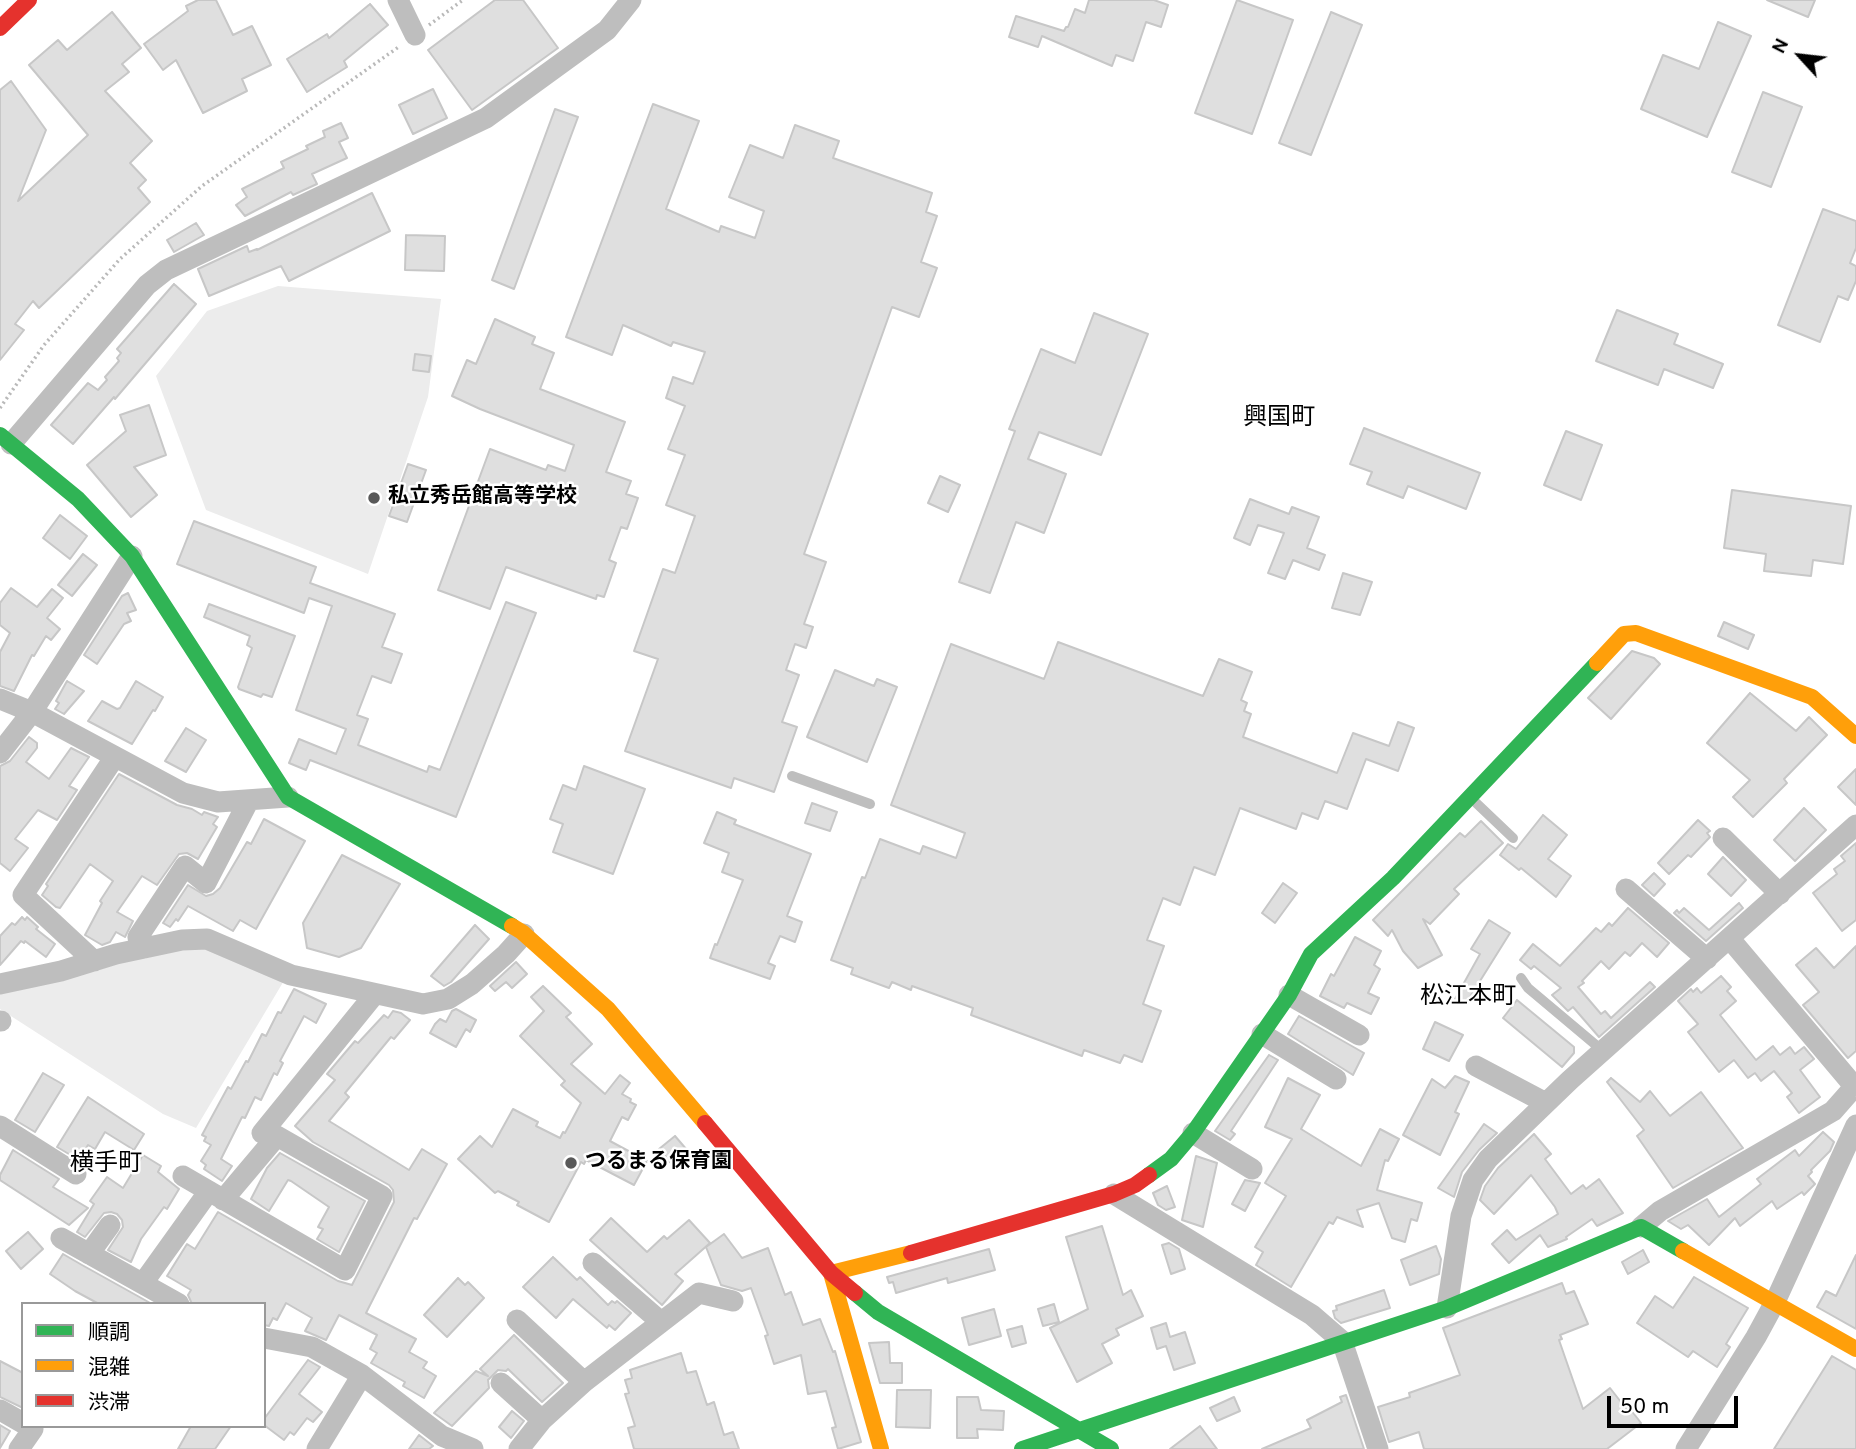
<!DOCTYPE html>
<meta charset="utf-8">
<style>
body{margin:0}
#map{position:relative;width:1856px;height:1449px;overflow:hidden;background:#fff;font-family:Overpass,"Noto Sans JP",sans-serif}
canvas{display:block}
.legend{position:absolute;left:21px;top:1302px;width:245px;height:126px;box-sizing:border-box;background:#fff;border:2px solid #999;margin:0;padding:9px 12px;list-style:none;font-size:21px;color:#000}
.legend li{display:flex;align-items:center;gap:14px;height:35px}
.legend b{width:35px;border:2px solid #999}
.north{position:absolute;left:1765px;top:21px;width:70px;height:70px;-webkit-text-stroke:5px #fff;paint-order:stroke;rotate:297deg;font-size:19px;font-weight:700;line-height:28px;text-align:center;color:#000}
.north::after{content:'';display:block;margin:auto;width:24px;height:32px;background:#000;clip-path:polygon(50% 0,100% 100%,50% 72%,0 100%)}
.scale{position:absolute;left:1607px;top:1396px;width:131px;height:32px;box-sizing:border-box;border:4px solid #000;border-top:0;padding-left:9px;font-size:21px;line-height:24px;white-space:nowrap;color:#000;-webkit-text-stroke:5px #fff;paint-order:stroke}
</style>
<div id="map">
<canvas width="1856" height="1449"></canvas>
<ul class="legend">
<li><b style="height:9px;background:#30b455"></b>順調</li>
<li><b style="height:9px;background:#ff9f0a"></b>混雑</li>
<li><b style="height:9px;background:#e5322d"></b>渋滞</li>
</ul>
<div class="north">N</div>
<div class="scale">50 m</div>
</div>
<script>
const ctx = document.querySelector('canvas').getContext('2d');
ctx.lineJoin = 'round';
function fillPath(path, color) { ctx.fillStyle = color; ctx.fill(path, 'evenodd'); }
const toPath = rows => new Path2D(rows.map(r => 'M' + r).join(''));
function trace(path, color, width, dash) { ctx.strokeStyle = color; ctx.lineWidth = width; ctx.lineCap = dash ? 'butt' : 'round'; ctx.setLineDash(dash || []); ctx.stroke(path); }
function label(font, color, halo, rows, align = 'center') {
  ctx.font = font + ' Overpass,"Noto Sans JP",sans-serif'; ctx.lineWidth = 5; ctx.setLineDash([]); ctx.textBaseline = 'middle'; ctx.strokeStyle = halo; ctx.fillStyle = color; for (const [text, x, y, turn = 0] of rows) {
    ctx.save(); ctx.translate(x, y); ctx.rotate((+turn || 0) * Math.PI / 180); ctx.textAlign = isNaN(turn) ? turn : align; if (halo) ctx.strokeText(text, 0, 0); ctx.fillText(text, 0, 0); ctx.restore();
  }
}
fillPath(toPath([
 [278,286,441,299,428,397,368,574,206,510,156,376,207,311],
 [189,940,285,979,196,1128,163,1114,0,1009,0,984]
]), '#ececec');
const building = toPath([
 [198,0,216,0,233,35,252,26,271,65,242,79,247,91,203,113,176,60,163,70,144,44,188,11,186,6,198,0],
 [495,0,523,0,558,48,472,110,428,50,495,0],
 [1089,0,1154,0,1168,5,1161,27,1146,22,1133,61,1116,55,1112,66,1042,36,1038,47,1009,37,1016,16,1064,31,1066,27,1068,27,1075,9,1085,13,1089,0],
 [1237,0,1293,20,1252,134,1195,113,1237,0],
 [1767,0,1815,0,1808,17,1767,0],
 [370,4,388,25,344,61,347,67,307,92,287,59,327,34,329,38,370,4],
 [112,12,141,48,122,64,129,72,105,91,152,141,130,163,146,180,138,188,150,202,39,308,33,301,15,324,24,330,0,360,0,90,11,81,46,130,18,201,88,135,29,65,58,40,67,50,112,12],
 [1331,12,1362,25,1311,155,1279,143,1331,12],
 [1718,22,1751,36,1707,137,1641,109,1663,55,1699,69,1718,22],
 [433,89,447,118,413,134,399,105,433,89],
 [1763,92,1802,107,1771,187,1732,172,1763,92],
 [653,104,699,121,666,209,719,232,721,226,755,238,764,211,729,197,750,145,783,158,795,125,839,141,833,158,932,193,926,212,937,216,921,262,937,268,919,317,892,307,804,554,826,562,804,624,813,627,806,648,795,644,786,670,799,675,782,722,797,727,774,792,734,778,731,788,625,751,658,659,634,651,663,569,675,573,695,516,666,505,685,455,668,449,685,406,666,398,673,377,693,384,705,352,673,342,671,346,623,325,612,355,566,337,653,104],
 [555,109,578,117,514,289,492,280,555,109],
 [341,123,348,138,339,142,347,158,312,174,317,184,293,195,291,192,245,216,236,205,247,197,242,189,284,168,281,162,308,149,306,146,325,137,323,131,341,123],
 [372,193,390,231,289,281,281,266,209,296,198,269,247,246,249,252,257,249,257,250,372,193],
 [1823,209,1856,221,1856,248,1850,263,1856,266,1856,281,1848,300,1838,296,1820,342,1778,325,1823,209],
 [196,223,204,235,174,252,167,240,196,223],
 [406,235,445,236,444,271,405,270,406,235],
 [174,284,196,304,115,399,114,397,73,444,51,425,88,383,98,390,107,380,105,377,119,361,117,358,121,353,117,349,174,284],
 [1617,310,1678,334,1674,344,1723,364,1713,388,1664,369,1658,385,1596,361,1617,310],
 [1094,313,1148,334,1101,455,1039,432,1028,459,1066,474,1044,533,1016,522,990,593,959,582,1015,431,1009,429,1041,349,1075,363,1094,313],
 [495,319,535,337,532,344,554,353,540,389,625,422,606,472,631,481,626,494,638,498,627,529,621,527,609,560,616,563,604,597,597,595,596,599,506,567,490,609,438,590,490,449,546,470,548,465,565,471,574,445,480,409,452,396,467,360,476,364,495,319],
 [415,354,431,356,429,372,413,370,415,354],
 [149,405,166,455,134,467,157,495,131,517,87,465,126,431,120,415,149,405],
 [1364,428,1480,473,1466,509,1408,486,1403,498,1367,484,1372,472,1350,464,1364,428],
 [1566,431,1602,445,1581,500,1544,485,1566,431],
 [408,464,426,470,407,522,389,516,408,464],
 [940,476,960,485,948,512,928,503,940,476],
 [1732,490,1851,506,1843,564,1813,560,1811,576,1764,571,1766,554,1724,548,1732,490],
 [1250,499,1289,514,1292,507,1319,517,1307,548,1325,555,1319,570,1293,560,1285,579,1268,573,1284,533,1258,525,1250,545,1234,538,1250,499],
 [60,515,87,536,70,559,43,538,60,515],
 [194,521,316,567,310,583,395,614,382,647,402,654,391,683,372,676,357,715,368,719,358,745,427,772,429,766,440,770,506,602,536,613,456,817,310,760,306,770,289,763,299,739,336,754,346,729,296,710,332,606,309,598,304,613,177,564,194,521],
 [83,554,97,565,72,596,58,585,83,554],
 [1343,573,1372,582,1360,615,1332,608,1343,573],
 [11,588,37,607,52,589,63,598,47,618,60,629,51,640,46,636,34,656,32,655,14,691,0,686,0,652,10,633,0,625,0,603,11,588],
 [128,593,136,610,127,613,131,621,124,624,97,664,84,655,122,596,128,593],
 [209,604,295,636,272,697,263,694,261,697,239,689,238,687,252,648,247,645,250,636,204,617,209,604],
 [1724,622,1754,635,1748,649,1718,636,1724,622],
 [1058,642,1203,696,1219,659,1252,672,1241,700,1247,703,1244,711,1251,714,1243,737,1337,773,1353,733,1389,746,1398,722,1414,728,1398,771,1366,759,1347,809,1325,801,1318,819,1302,813,1296,829,1240,808,1215,875,1194,867,1180,905,1163,898,1147,940,1164,946,1143,1004,1161,1011,1142,1062,1124,1055,1120,1063,1084,1050,1082,1056,971,1015,973,1008,912,986,911,990,892,982,889,988,851,974,853,968,831,960,862,877,865,878,880,839,920,854,923,846,956,858,965,833,891,805,951,644,1044,679,1058,642],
 [1632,651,1654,658,1660,664,1611,719,1588,698,1632,651],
 [835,670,874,686,877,679,897,687,867,762,807,737,835,670],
 [67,681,84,691,64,714,55,709,59,703,56,701,67,681],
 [136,681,163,697,155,711,153,710,132,744,88,721,102,701,117,709,120,708,136,681],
 [1750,693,1796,731,1809,717,1827,735,1784,779,1787,783,1753,817,1733,797,1750,780,1707,743,1750,693],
 [186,728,206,740,186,772,165,761,186,728],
 [29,737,37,743,37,748,26,762,49,779,71,748,89,757,69,786,77,790,57,820,38,810,15,839,28,848,10,871,0,863,0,766,10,761,29,737],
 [584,766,645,789,613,874,553,852,563,824,550,819,563,785,576,790,584,766],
 [1856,769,1856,805,1838,787,1856,769],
 [119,774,177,805,192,809,202,815,204,812,218,817,213,824,217,827,198,859,187,853,179,854,157,885,142,876,117,912,133,921,125,937,116,932,110,942,102,945,85,935,102,903,100,901,113,881,90,864,60,908,56,907,42,895,48,886,46,884,119,774],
 [812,803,837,812,830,831,805,823,812,803],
 [1804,808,1826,830,1795,861,1774,840,1804,808],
 [717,812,736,820,734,824,811,854,787,916,802,922,795,942,780,936,768,963,775,966,770,979,710,958,715,944,717,945,743,880,722,872,729,853,704,843,717,812],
 [1543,815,1567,835,1548,859,1571,876,1556,897,1521,868,1519,870,1500,855,1508,844,1516,849,1543,815],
 [264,819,305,841,256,929,240,920,233,931,188,906,178,921,176,919,170,927,163,923,188,885,206,896,213,894,220,888,247,842,251,844,264,819],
 [1698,820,1710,831,1707,833,1710,837,1691,857,1688,855,1669,874,1658,863,1698,820],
 [1481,821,1503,843,1454,889,1459,894,1430,924,1423,919,1442,955,1418,968,1403,951,1392,930,1388,936,1373,920,1460,833,1465,837,1481,821],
 [1856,843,1856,920,1842,931,1813,893,1837,874,1834,869,1845,861,1841,856,1856,843],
 [342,855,400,884,361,948,339,957,307,948,303,923,342,855],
 [1723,857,1746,880,1731,896,1708,874,1723,857],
 [1654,873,1665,884,1654,896,1642,885,1654,873],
 [1283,883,1297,893,1275,923,1262,913,1283,883],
 [1739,903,1743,908,1706,941,1674,913,1677,910,1679,913,1684,908,1709,930,1739,903],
 [1628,908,1669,943,1657,957,1642,943,1630,956,1625,952,1609,969,1601,961,1582,981,1584,983,1578,987,1601,1014,1605,1011,1611,1018,1650,982,1655,987,1599,1037,1573,1007,1568,1011,1552,995,1561,988,1534,966,1531,969,1520,960,1533,944,1560,966,1596,928,1601,932,1609,923,1612,926,1628,908],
 [22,917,25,920,27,917,38,927,36,929,55,944,46,957,25,941,24,943,21,941,0,965,0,936,12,923,15,925,22,917],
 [1489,920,1510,933,1465,1005,1455,999,1480,954,1471,949,1489,920],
 [475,925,489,939,451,982,444,986,431,976,475,925],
 [1355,937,1381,951,1374,965,1380,969,1368,993,1379,998,1371,1014,1347,1003,1344,1008,1320,996,1331,974,1334,976,1355,937],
 [1856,946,1856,1051,1848,1058,1803,1005,1819,992,1796,965,1816,948,1834,968,1856,946],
 [516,962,527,974,512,988,506,982,495,991,490,986,516,962],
 [1721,976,1731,987,1727,991,1736,1001,1720,1015,1756,1060,1773,1046,1780,1055,1790,1047,1795,1054,1804,1047,1814,1059,1800,1070,1820,1097,1799,1113,1787,1097,1792,1093,1774,1071,1761,1081,1755,1073,1748,1078,1734,1060,1719,1072,1688,1032,1698,1024,1678,1001,1691,989,1693,992,1697,988,1701,993,1721,976],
 [543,986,571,1013,566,1017,592,1044,571,1064,605,1094,620,1075,630,1083,622,1094,631,1099,630,1102,636,1105,628,1120,622,1117,610,1141,647,1161,634,1185,586,1160,584,1164,581,1162,549,1222,517,1205,519,1202,498,1191,495,1193,458,1159,480,1136,492,1147,513,1109,538,1122,536,1126,560,1138,563,1132,565,1133,581,1103,561,1085,565,1081,520,1036,544,1011,531,997,543,986],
 [294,989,326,1004,316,1023,304,1016,280,1061,283,1063,277,1075,274,1073,261,1100,255,1097,245,1118,242,1117,221,1159,232,1166,222,1181,204,1169,206,1165,201,1161,211,1145,204,1141,206,1137,202,1135,228,1087,231,1089,246,1061,248,1062,262,1034,266,1036,278,1012,281,1013,294,989],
 [1517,1000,1574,1047,1574,1053,1562,1067,1503,1018,1517,1000],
 [456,1009,476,1020,470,1032,466,1029,456,1047,430,1033,435,1024,440,1019,446,1022,452,1011,456,1009],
 [393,1011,401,1013,410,1020,394,1039,391,1037,345,1093,349,1097,329,1121,409,1170,422,1149,447,1164,417,1219,414,1218,366,1313,416,1339,409,1352,427,1362,423,1368,436,1376,424,1398,403,1386,405,1382,371,1363,377,1353,370,1349,377,1335,339,1315,326,1340,305,1331,312,1318,286,1303,277,1320,273,1318,269,1326,264,1325,264,1304,192,1304,188,1295,191,1290,167,1276,187,1244,195,1249,218,1212,338,1281,352,1285,394,1202,393,1190,389,1185,313,1142,295,1126,335,1080,327,1074,355,1041,358,1043,384,1015,388,1018,393,1011],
 [1299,1016,1364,1053,1353,1075,1288,1034,1299,1016],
 [1435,1022,1463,1035,1449,1061,1423,1049,1435,1022],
 [1269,1055,1278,1060,1231,1131,1235,1134,1230,1140,1215,1131,1269,1055],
 [43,1073,64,1085,35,1132,15,1120,43,1073],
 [1455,1076,1469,1082,1455,1112,1459,1114,1440,1155,1403,1135,1432,1079,1445,1088,1455,1076],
 [1288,1078,1320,1095,1301,1129,1361,1166,1380,1129,1399,1139,1388,1161,1385,1160,1377,1190,1422,1203,1417,1221,1411,1219,1405,1242,1392,1238,1379,1203,1357,1210,1363,1227,1337,1217,1333,1224,1329,1222,1291,1287,1256,1265,1263,1252,1255,1247,1286,1196,1265,1183,1292,1139,1265,1127,1288,1078],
 [1611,1078,1640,1102,1650,1091,1670,1116,1701,1092,1743,1148,1673,1188,1637,1136,1644,1130,1607,1082,1611,1078],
 [88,1097,144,1134,134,1150,105,1132,95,1149,88,1145,79,1160,57,1147,88,1097],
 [1484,1124,1497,1133,1479,1150,1462,1172,1454,1197,1438,1188,1484,1124],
 [1823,1132,1834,1142,1830,1151,1811,1170,1812,1172,1808,1176,1815,1184,1804,1195,1802,1192,1777,1209,1772,1201,1740,1226,1735,1218,1709,1245,1688,1225,1681,1229,1668,1221,1707,1199,1719,1217,1761,1184,1757,1179,1795,1150,1799,1156,1823,1132],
 [1534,1134,1551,1154,1545,1159,1571,1194,1583,1185,1586,1189,1599,1179,1623,1213,1597,1226,1592,1219,1566,1237,1567,1239,1548,1247,1540,1235,1509,1263,1492,1244,1507,1230,1516,1240,1558,1214,1555,1207,1531,1175,1494,1214,1480,1200,1485,1186,1498,1168,1534,1134],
 [675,1136,687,1150,671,1163,659,1149,675,1136],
 [13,1150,59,1179,53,1187,88,1208,69,1225,0,1180,0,1175,13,1150],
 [280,1153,365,1201,339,1252,317,1239,323,1229,318,1227,329,1207,291,1181,288,1180,269,1211,251,1199,267,1168,280,1153],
 [143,1155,161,1166,158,1172,179,1189,167,1209,164,1207,141,1239,131,1262,108,1250,123,1227,122,1220,117,1214,111,1212,104,1213,85,1237,77,1232,94,1204,90,1201,107,1177,123,1188,143,1155],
 [1196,1156,1217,1163,1203,1227,1182,1220,1196,1156],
 [1245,1180,1260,1183,1245,1211,1232,1204,1245,1180],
 [1167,1186,1175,1207,1166,1210,1158,1205,1153,1193,1167,1186],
 [611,1218,647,1252,664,1236,667,1239,689,1220,710,1243,675,1274,683,1281,662,1305,590,1240,611,1218],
 [1102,1226,1123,1295,1131,1290,1143,1316,1116,1329,1119,1335,1102,1344,1112,1363,1077,1382,1050,1328,1088,1309,1066,1237,1102,1226],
 [28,1232,43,1249,21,1269,6,1251,28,1232],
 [724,1234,742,1258,768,1248,785,1295,791,1292,803,1325,820,1319,833,1352,835,1351,861,1442,838,1449,832,1428,836,1427,826,1391,808,1394,801,1355,774,1364,765,1336,768,1335,751,1288,742,1291,721,1285,706,1247,724,1234],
 [1169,1243,1179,1249,1185,1269,1171,1274,1162,1245,1169,1243],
 [1436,1246,1441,1259,1439,1274,1410,1285,1401,1260,1436,1246],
 [989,1249,995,1270,948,1283,947,1278,896,1293,893,1282,889,1283,887,1277,989,1249],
 [1643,1250,1649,1262,1628,1274,1622,1262,1643,1250],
 [63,1254,82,1265,152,1304,99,1304,75,1291,50,1274,63,1254],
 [1856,1255,1856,1329,1817,1307,1826,1291,1836,1296,1856,1255],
 [553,1257,577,1280,580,1277,608,1305,612,1301,615,1303,617,1301,631,1313,615,1330,609,1325,607,1328,573,1299,556,1318,523,1287,553,1257],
 [1694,1277,1748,1308,1726,1344,1730,1347,1717,1367,1693,1351,1688,1357,1637,1323,1655,1296,1673,1308,1694,1277],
 [458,1278,465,1285,468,1282,484,1298,447,1337,424,1315,458,1278],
 [1562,1283,1566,1294,1574,1291,1588,1324,1560,1335,1562,1339,1559,1340,1583,1409,1610,1388,1628,1411,1631,1410,1641,1423,1607,1449,1424,1449,1419,1432,1389,1442,1378,1407,1410,1397,1409,1393,1460,1375,1443,1328,1562,1283],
 [1384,1290,1390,1308,1341,1323,1335,1318,1333,1311,1337,1310,1336,1306,1384,1290],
 [1054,1304,1059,1322,1043,1326,1038,1309,1054,1304],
 [994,1309,1001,1336,969,1345,962,1318,994,1309],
 [1166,1323,1170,1337,1185,1332,1195,1363,1174,1370,1166,1346,1157,1349,1151,1328,1166,1323],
 [1022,1326,1026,1343,1012,1347,1007,1330,1022,1326],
 [514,1335,563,1383,542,1402,508,1369,506,1371,498,1370,488,1380,489,1388,452,1426,434,1413,476,1371,488,1376,480,1369,514,1335],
 [889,1342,890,1363,902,1363,902,1383,880,1383,869,1343,889,1342],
 [681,1353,687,1373,696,1371,707,1405,714,1402,724,1435,733,1432,739,1449,634,1449,628,1428,635,1426,625,1394,629,1393,625,1380,632,1378,630,1370,681,1353],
 [1832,1356,1856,1370,1856,1449,1774,1449,1832,1356],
 [308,1360,320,1367,299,1394,322,1412,313,1422,307,1418,294,1435,290,1432,284,1440,264,1425,264,1419,308,1360],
 [0,1361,23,1373,23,1408,0,1397,0,1361],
 [897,1390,931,1390,930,1428,896,1427,897,1390],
 [1346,1395,1364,1449,1262,1449,1311,1428,1307,1420,1342,1402,1340,1397,1346,1395],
 [957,1397,978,1397,981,1410,1004,1411,1003,1430,977,1429,978,1438,957,1438,957,1397],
 [1234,1397,1240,1411,1217,1421,1210,1408,1234,1397],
 [512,1411,524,1421,511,1438,499,1427,512,1411],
 [0,1425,10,1431,0,1448,0,1425],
 [191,1426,231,1426,215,1449,178,1449,191,1426],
 [1200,1426,1217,1449,1170,1449,1200,1426],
 [419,1435,433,1446,429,1449,409,1449,419,1435]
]);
fillPath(building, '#dfdfdf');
trace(building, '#c7c7c7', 2);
trace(toPath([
 [429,25,463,0],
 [0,408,44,345,120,259,202,186,400,46]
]), '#b9b9b9', 3.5, [2, 3.5]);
trace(toPath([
 [792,776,870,804],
 [1472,799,1513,838],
 [1521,978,1528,988,1603,1051]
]), '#bebebe', 10);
trace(toPath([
 [398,0,415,35],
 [11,444,147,285,166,270,486,118,607,30,631,0],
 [0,699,32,712,183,793,218,802,288,797],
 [0,753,32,712,132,556],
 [1723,838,1780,894],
 [1626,889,1707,959],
 [1730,939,1854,1086],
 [144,948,138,937,185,866,206,883,249,800],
 [94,961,23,895,114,758],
 [0,984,61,971,116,954,182,940,207,939,291,975,423,1004,448,999,472,984,506,954,524,934],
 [1289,995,1359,1035],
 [0,1021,1,1021],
 [1262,1034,1336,1079],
 [1476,1066,1546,1103],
 [0,1126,76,1174],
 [262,1133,374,995],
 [1193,1133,1252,1169],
 [183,1176,345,1270,382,1196,277,1136,223,1200],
 [1114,1194,1312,1315,1342,1341,1378,1449],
 [1641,1227,1660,1211,1833,1111,1856,1085],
 [61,1238,179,1304],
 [89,1254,110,1225],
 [593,1263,661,1322],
 [143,1283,209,1191],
 [1447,1308,1461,1216,1473,1180,1488,1159,1570,1080,1856,825],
 [517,1320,584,1382],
 [264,1338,312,1347,362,1375,442,1436,473,1449],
 [501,1383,542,1420],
 [0,1410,23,1423],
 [19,1449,33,1429,28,1426],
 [317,1449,362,1375],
 [519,1449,542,1420,584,1382,699,1293,733,1301],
 [1686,1449,1756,1337,1775,1302,1856,1125]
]), '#bebebe', 21);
trace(toPath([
 [0,435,78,499,132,556,288,797,512,926],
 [1149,1175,1171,1159,1193,1133,1289,995,1311,954,1393,878,1597,663],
 [855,1293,878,1312,1111,1449],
 [1022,1449,1447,1308,1641,1227,1683,1251]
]), '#30b455', 16);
trace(toPath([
 [1597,663,1624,634,1636,633,1812,697,1856,736],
 [512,926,522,932,608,1009,705,1123],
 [1683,1251,1856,1349],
 [881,1449,831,1273,911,1253]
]), '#ff9f0a', 16);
trace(toPath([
 [0,28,29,0],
 [705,1123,831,1273,855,1293],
 [911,1253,1114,1194,1135,1185,1149,1175]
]), '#e5322d', 16);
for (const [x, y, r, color] of [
 [374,498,7,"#595959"],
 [571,1163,7,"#595959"]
]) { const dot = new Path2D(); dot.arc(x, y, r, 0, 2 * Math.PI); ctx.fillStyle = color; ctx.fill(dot); trace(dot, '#fff', 2.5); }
label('bold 21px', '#000', '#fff', [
 ["私立秀岳館高等学校",388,498],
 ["つるまる保育園",585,1163]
], 'left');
label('24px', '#000', '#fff', [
 ["興国町",1279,419],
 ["松江本町",1468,998],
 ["横手町",106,1165]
]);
</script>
